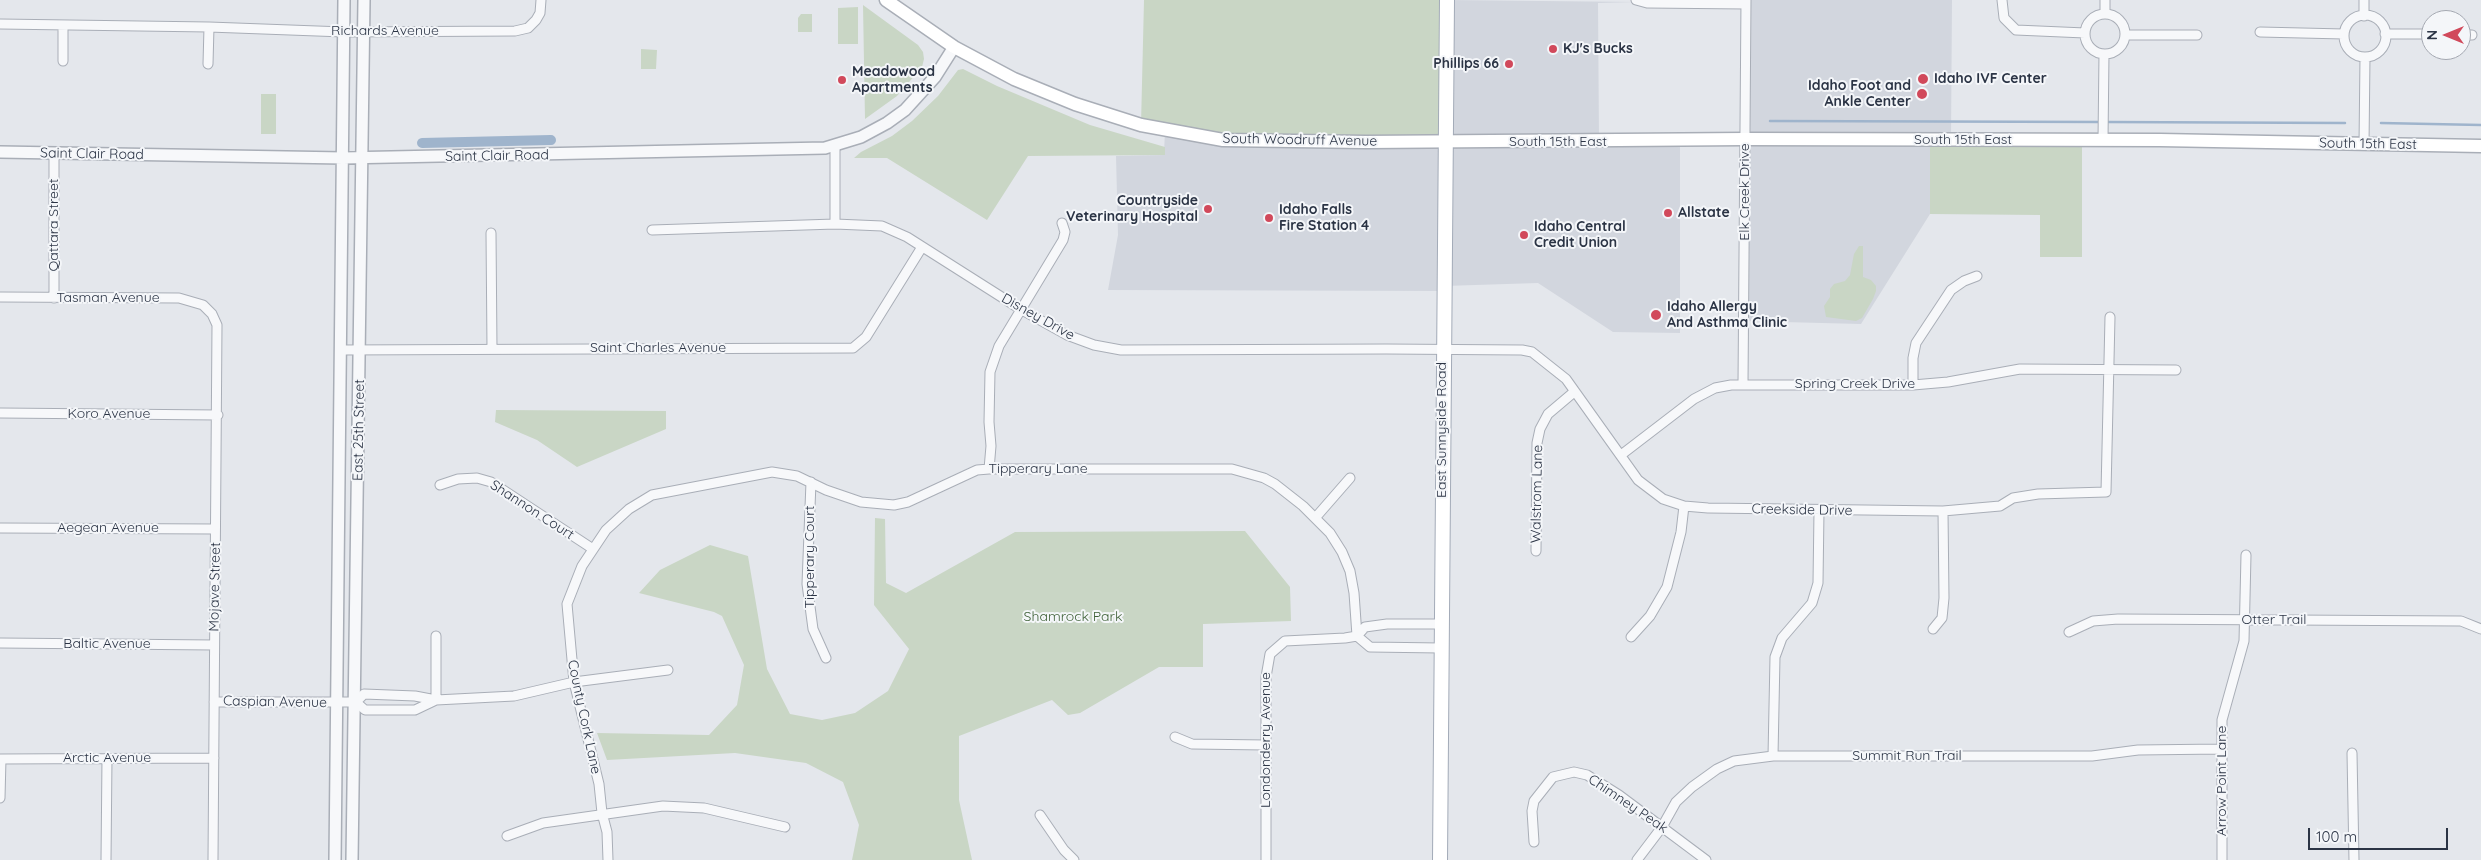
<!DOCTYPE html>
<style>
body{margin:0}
#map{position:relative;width:2481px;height:860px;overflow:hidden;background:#e4e7ec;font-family:Quicksand,sans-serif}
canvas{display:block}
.north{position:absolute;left:2421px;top:10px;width:50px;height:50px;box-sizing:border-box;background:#f4f6f9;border:1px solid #a4a8b1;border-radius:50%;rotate:270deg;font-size:14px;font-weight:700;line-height:20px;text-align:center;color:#2b3445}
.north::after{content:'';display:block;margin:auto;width:18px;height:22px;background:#d1495b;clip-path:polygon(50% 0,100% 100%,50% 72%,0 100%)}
.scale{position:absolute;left:2308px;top:828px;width:140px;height:22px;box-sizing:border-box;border:2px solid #2b3445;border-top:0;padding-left:6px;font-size:15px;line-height:18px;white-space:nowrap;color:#2b3445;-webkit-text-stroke:4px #f4f6f9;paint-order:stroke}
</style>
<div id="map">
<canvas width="2481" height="860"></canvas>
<div class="north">N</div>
<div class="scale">100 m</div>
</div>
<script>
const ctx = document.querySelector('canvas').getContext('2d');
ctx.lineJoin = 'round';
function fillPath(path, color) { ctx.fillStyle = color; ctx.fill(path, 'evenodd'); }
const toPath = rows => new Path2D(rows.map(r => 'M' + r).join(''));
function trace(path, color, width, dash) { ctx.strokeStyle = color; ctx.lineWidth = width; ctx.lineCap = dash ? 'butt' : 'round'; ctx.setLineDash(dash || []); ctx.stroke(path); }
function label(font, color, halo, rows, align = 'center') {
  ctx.font = font + ' Quicksand,sans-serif'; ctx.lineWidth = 4; ctx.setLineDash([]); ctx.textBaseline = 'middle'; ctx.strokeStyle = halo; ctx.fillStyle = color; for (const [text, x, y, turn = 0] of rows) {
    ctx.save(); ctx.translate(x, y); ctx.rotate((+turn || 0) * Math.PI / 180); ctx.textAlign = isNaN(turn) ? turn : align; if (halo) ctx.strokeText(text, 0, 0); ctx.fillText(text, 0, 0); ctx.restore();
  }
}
fillPath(toPath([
 [1447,0,1637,2,1598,3,1599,141,1680,140,1680,333,1613,332,1538,283,1444,286,1444,291,1108,290,1118,235,1116,156,1164,155,1165,129],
 [1748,0,1952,0,1951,140,1930,140,1930,214,1861,324,1744,321]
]), '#d2d6de');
fillPath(toPath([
 [1144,0,1447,0,1445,142,1232,140,1141,125],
 [863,5,918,45,923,52,924,59,922,67,897,96,865,119],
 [858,7,858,44,838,44,838,8],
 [801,14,812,14,812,32,798,32,798,18],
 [641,49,657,50,656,69,641,69],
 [963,69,997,86,1090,125,1165,147,1165,155,1028,156,987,220,887,158,854,158,861,152,892,136,912,121,938,96,958,70],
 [261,94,276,94,276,134,261,134],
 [1930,140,2082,140,2082,257,2040,257,2040,215,1930,214],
 [1859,246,1863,246,1863,277,1871,280,1876,286,1876,291,1873,299,1862,318,1856,321,1826,317,1824,306,1830,297,1830,289,1834,284,1845,281,1850,275,1854,254],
 [496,410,666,411,666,429,577,467,537,440,495,422],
 [875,518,885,519,886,583,906,593,1015,532,1245,531,1290,587,1291,621,1203,624,1203,667,1159,667,1080,713,1068,715,1052,700,959,736,959,800,972,860,852,860,859,825,843,782,806,763,735,753,607,760,597,733,709,735,737,705,744,665,722,616,714,612,639,593,660,570,710,545,748,556,767,669,790,714,822,720,855,713,888,691,909,649,874,605]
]), '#c9d6c5');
trace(toPath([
 [1770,121,2101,122],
 [2106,122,2345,123],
 [2381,123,2481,125]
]), '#9fb4cc', 2.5);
trace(toPath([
 [422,143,551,140]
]), '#9fb4cc', 10);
const minor = toPath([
 [1636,0,1647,3,1746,4],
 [2002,0,2004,18,2016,30,2085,33],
 [2105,0,2105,14],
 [2364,0,2364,16],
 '2085 34a20 20 0 1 1 40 0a20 20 0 1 1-40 0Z',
 '2344 36a21 21 0 1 1 42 0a21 21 0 1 1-42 0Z',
 [0,24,209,27,344,32,515,31,528,28,536,20,540,13,541,0],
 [2260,32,2344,34],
 [2385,34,2431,34],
 [2125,35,2197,35],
 [2461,35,2472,35],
 [63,61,63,26],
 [208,64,209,27],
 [2103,140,2104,54],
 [2364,145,2365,57],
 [835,146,835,224],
 [652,230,835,224,882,226,907,237,1022,310,1067,335,1094,345,1121,350,1386,349,1522,350,1532,352,1566,379,1638,480,1663,499,1684,506,1708,508,1943,511,2000,506,2013,498,2038,494,2106,492,2110,317],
 [491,233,492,349],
 [0,297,179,298,203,305,212,314,217,325,213,860],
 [54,298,54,153],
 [340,350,853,348,866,337,922,247],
 [1743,384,1746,0],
 [1913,385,1913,358,1916,343,1951,290,1964,281,1977,276],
 [0,413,218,415],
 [1621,455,1694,399,1715,388,1731,385,1913,385,1948,382,2020,369,2176,370],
 [989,469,991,446,989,422,990,372,999,346,1063,240,1065,232,1062,223],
 [811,482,807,584,813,629,826,658],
 [440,485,458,479,477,478,491,482,593,549],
 [1316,517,1350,478],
 [0,528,215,529],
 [1536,551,1537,443,1540,429,1548,414,1574,392],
 [1933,629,1942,618,1944,598,1943,511],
 [2069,632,2093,621,2118,619,2461,621,2481,629],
 [1357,636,1370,647,1440,648],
 [1631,637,1650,616,1667,587,1681,532,1684,506],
 [0,643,214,645],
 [214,702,356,702,365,710,415,710,436,700,514,696,574,682,668,670],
 [356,702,364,694,415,696,436,700,436,636],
 [1175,737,1192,744,1266,745],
 [2352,753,2354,860],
 [1773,756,1775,657,1782,638,1812,603,1818,583,1819,511],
 [0,759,214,758],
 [0,798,1,759],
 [1040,815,1064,850,1074,860],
 [507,836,543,823,663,806,704,808,785,827],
 [1534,842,1532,811,1534,801,1553,777,1574,772,1587,775,1619,795,1706,860],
 [106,860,107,758],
 [608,860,607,832,602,813,599,784,574,682,567,604,582,566,606,530,629,509,652,495,772,472,797,476,826,490,861,502,894,505,908,502,977,470,989,469,1232,469,1264,478,1275,484,1303,506,1330,533,1342,552,1350,571,1354,593,1357,636],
 [1266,860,1266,677,1270,654,1285,641,1345,638,1357,636,1365,627,1387,624,1441,624],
 [1637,860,1662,827,1676,802,1692,787,1717,769,1734,761,1773,756,2092,756,2138,750,2221,749],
 [2222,860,2222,720,2244,641,2246,555]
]);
const tertiary = toPath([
 [0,152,343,158,825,148,861,137,887,123,905,110,935,77,954,47],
 [335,860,344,0],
 [352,860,364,0]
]);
const secondary = toPath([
 [886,0,954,47,1014,79,1075,104,1141,125,1223,140,1366,142,1745,139,2160,140,2481,146]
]);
const primary = toPath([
 [1440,860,1447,0]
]);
trace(minor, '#a9aeb7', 11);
trace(tertiary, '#a9aeb7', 14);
trace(secondary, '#a9aeb7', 15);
trace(primary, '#a3abb8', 16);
trace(minor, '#f7f8fa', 9);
trace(tertiary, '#f7f8fa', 11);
trace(secondary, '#fff', 12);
trace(primary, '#fff', 14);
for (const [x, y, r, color] of [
 [1553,49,5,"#d1495b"],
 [1509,64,5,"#d1495b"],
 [1923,79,6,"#d1495b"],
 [842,80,5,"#d1495b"],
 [1922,94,6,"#d1495b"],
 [1208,209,5,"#d1495b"],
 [1668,213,5,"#d1495b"],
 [1269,218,5,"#d1495b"],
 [1524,235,5,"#d1495b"],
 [1656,315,6,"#d1495b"]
]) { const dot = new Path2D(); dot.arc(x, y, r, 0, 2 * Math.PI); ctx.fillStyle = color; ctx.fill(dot); trace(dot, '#f4f6f9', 2); }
label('14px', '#2b3445', '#f4f6f9', [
 ["Richards Avenue",385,31],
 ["South Woodruff Avenue",1300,140,1],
 ["South 15th East",1963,140],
 ["South 15th East",1558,142],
 ["South 15th East",2368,144,1],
 ["Saint Clair Road",92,154,1],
 ["Saint Clair Road",497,156,-1],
 ["Elk Creek Drive",1745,192,-90],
 ["Qattara Street",54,225,-90],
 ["Tasman Avenue",108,298],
 ["Disney Drive",1038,317,29],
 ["Saint Charles Avenue",658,348],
 ["Spring Creek Drive",1855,384],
 ["Koro Avenue",109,414],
 ["East 25th Street",359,430,-89],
 ["East Sunnyside Road",1442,430,-90],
 ["Tipperary Lane",1038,469],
 ["Walstrom Lane",1537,494,-89],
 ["Shannon Court",532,510,33],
 ["Creekside Drive",1802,510,1],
 ["Aegean Avenue",108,528],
 ["Tipperary Court",810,557,-90],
 ["Mojave Street",215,587,-89],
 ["Otter Trail",2274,620],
 ["Baltic Avenue",107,644],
 ["Caspian Avenue",275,702,1],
 ["County Cork Lane",584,717,78],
 ["Londonderry Avenue",1266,740,-90],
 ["Summit Run Trail",1907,756],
 ["Arctic Avenue",107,758],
 ["Arrow Point Lane",2222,781,-90],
 ["Chimney Peak",1628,804,34]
]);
label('bold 14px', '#2b3445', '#f4f6f9', [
 ["KJ's Bucks",1563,49],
 ["Phillips 66",1499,64,"right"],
 ["Meadowood",852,72],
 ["Apartments",852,88],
 ["Idaho IVF Center",1934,79],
 ["Idaho Foot and",1911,86,"right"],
 ["Ankle Center",1911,102,"right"],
 ["Countryside",1198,201,"right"],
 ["Veterinary Hospital",1198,217,"right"],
 ["Idaho Falls",1279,210],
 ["Fire Station 4",1279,226],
 ["Allstate",1678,213],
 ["Idaho Central",1534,227],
 ["Credit Union",1534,243],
 ["Idaho Allergy",1667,307],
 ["And Asthma Clinic",1667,323]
], 'left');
label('14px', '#3f6138', '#f4f6f9', [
 ["Shamrock Park",1073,617]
]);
</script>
